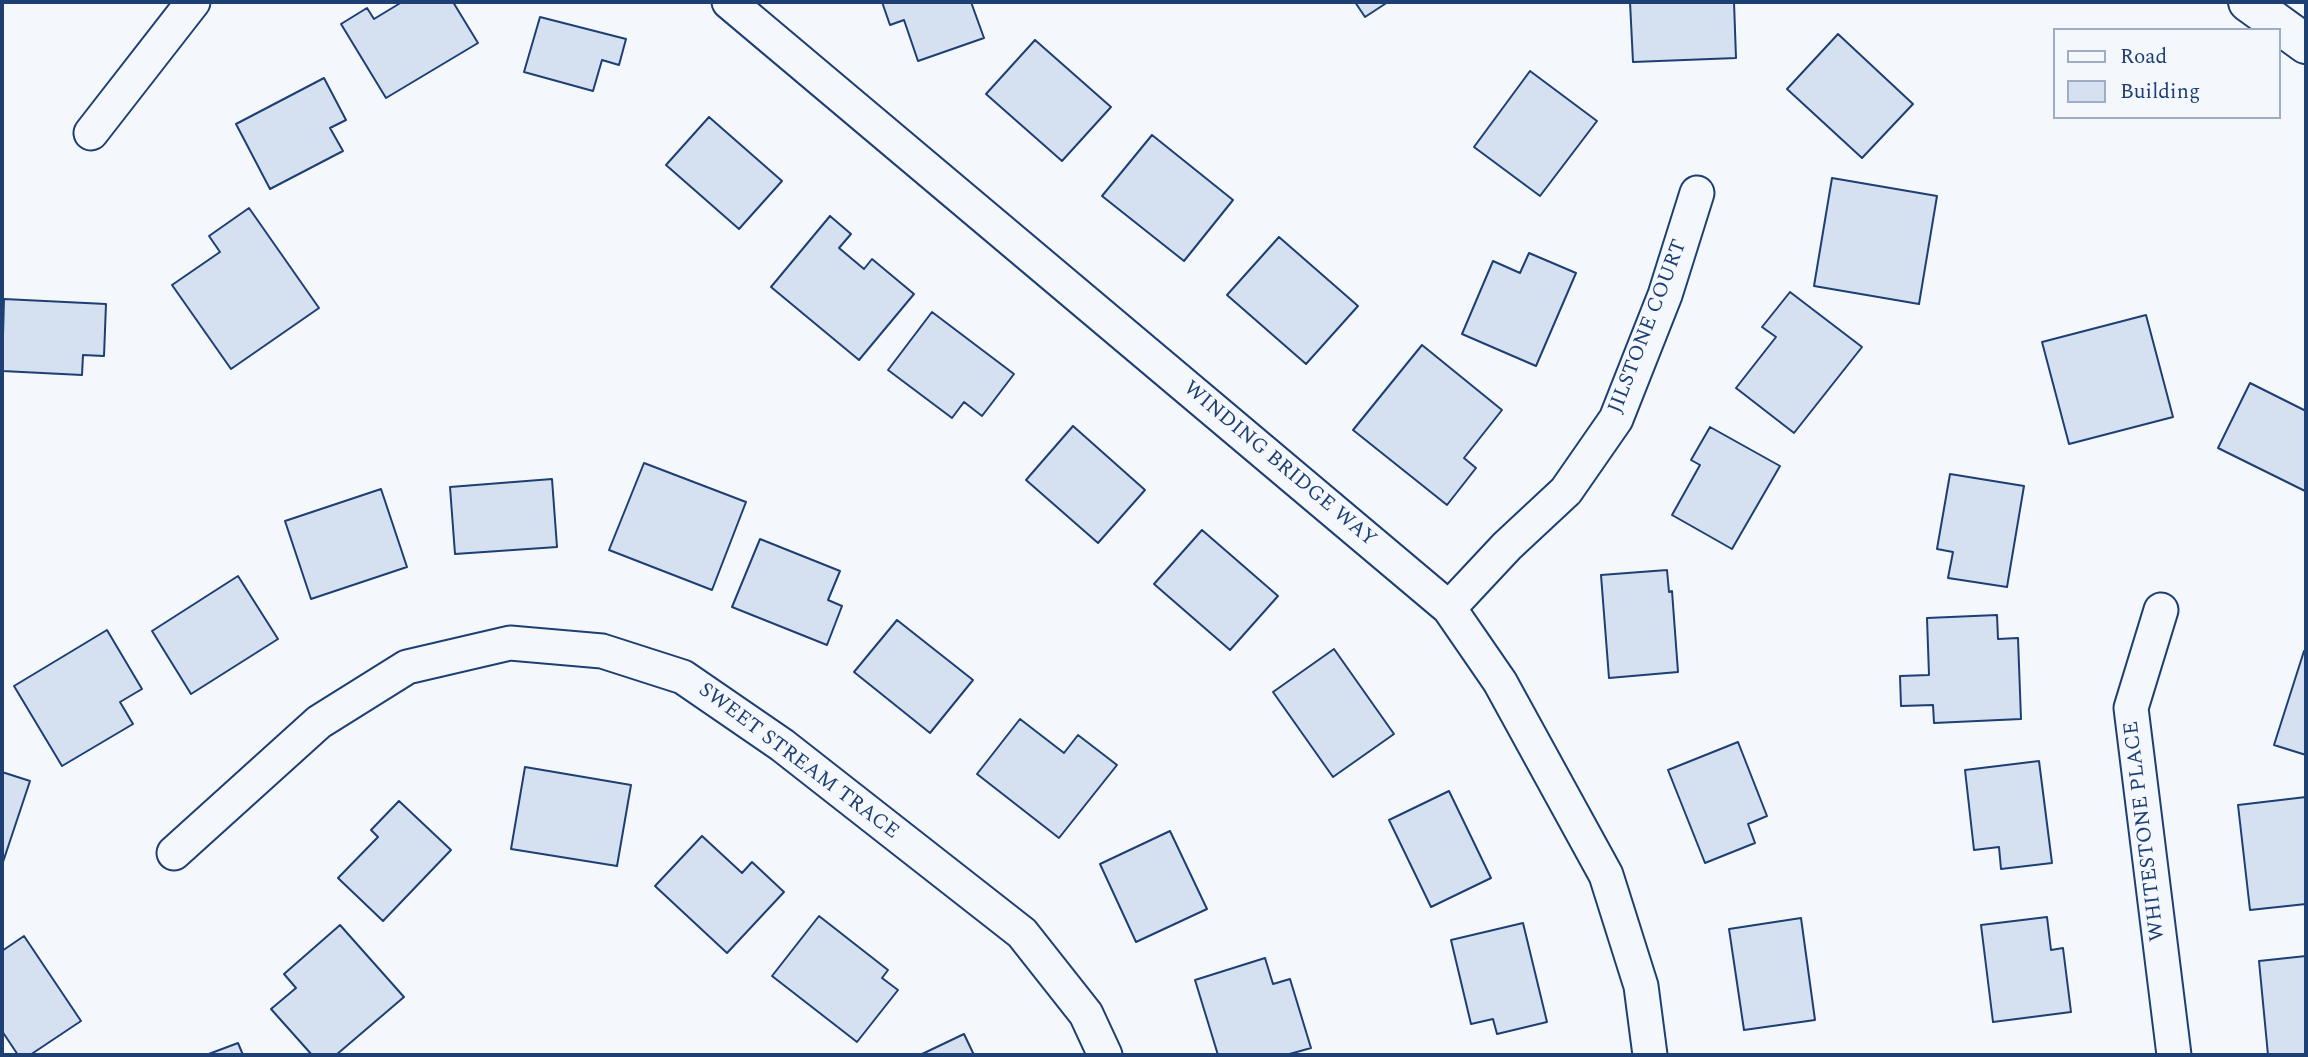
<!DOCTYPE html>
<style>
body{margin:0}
#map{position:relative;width:2308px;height:1057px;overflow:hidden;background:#f4f7fb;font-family:Spectral,serif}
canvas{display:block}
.frame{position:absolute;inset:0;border:4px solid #1d3f73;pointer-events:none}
.legend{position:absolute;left:2053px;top:28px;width:228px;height:91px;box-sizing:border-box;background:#f4f7fb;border:2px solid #9eadc5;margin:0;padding:9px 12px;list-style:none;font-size:21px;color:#1d3f73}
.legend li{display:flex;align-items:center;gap:14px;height:35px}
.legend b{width:35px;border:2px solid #9eadc5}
</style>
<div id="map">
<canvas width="2308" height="1057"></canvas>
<div class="frame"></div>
<ul class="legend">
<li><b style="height:9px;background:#f4f7fb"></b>Road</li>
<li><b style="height:19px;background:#d5e0f0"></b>Building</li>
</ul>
</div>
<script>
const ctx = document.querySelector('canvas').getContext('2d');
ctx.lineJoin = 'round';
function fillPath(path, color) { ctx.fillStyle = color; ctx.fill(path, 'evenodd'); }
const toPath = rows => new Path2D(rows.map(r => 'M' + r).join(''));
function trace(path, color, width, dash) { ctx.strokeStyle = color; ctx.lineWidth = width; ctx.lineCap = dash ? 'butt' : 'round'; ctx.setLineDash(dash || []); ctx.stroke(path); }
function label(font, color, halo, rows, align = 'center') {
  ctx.font = font + ' Spectral,serif'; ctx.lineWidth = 5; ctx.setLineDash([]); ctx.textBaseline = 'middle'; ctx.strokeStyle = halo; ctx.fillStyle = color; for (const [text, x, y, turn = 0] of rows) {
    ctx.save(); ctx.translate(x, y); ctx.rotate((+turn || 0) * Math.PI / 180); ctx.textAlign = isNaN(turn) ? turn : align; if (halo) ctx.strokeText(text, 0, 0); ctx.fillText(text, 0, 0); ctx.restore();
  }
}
const building = toPath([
 [402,2,453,2,478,43,386,98,341,24,367,8,374,19,402,2],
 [882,2,971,2,984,38,918,61,904,20,890,25,882,2],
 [1355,2,1388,2,1365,17,1355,2],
 [1630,2,1734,2,1736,58,1633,62,1630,2],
 [540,17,626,39,619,65,602,60,593,91,524,72,540,17],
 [1838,34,1913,104,1862,158,1787,89,1838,34],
 [1035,40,1111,107,1062,161,986,94,1035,40],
 [1530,71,1597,121,1540,196,1474,147,1530,71],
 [324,78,346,120,330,128,343,151,270,189,236,124,324,78],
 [709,117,782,181,739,229,666,165,709,117],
 [1152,135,1233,200,1184,261,1102,196,1152,135],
 [1832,178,1937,196,1919,304,1814,286,1832,178],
 [249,208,319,308,231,369,172,285,220,252,209,236,249,208],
 [830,216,851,234,839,248,864,269,872,259,914,294,859,360,771,287,830,216],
 [1279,237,1358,306,1306,364,1227,295,1279,237],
 [1529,253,1576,273,1536,366,1462,334,1493,261,1520,273,1529,253],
 [1790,292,1862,347,1794,433,1736,388,1776,337,1762,327,1790,292],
 [4,299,106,304,104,356,83,355,82,375,2,371,4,299],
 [932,312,1014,374,982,416,964,402,952,418,888,370,932,312],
 [2146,315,2173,417,2069,444,2042,342,2146,315],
 [1422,345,1502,410,1464,458,1476,468,1447,505,1353,430,1422,345],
 [2250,383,2306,411,2305,491,2218,448,2250,383],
 [1073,426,1145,490,1098,543,1026,480,1073,426],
 [1710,427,1780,466,1732,549,1672,515,1700,465,1691,460,1710,427],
 [644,463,746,502,712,590,609,550,644,463],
 [1950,474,2024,486,2007,587,1948,578,1953,552,1937,549,1950,474],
 [552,479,557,547,455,554,450,487,552,479],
 [381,489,407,567,311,599,285,521,381,489],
 [1202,530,1278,596,1230,650,1154,584,1202,530],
 [760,539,840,571,828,600,842,606,827,645,732,607,760,539],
 [1667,570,1669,592,1672,591,1678,672,1609,678,1601,575,1667,570],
 [238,576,278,639,191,694,152,631,238,576],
 [1997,615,1998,639,2018,638,2021,719,1934,723,1933,705,1901,706,1900,676,1929,675,1927,618,1997,615],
 [897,620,973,680,930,733,854,672,897,620],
 [107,630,142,689,120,702,133,724,62,766,14,686,107,630],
 [1334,649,1394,734,1333,777,1273,692,1334,649],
 [2304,651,2306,652,2306,755,2274,745,2304,651],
 [1020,719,1064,753,1078,735,1117,765,1059,838,977,774,1020,719],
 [1738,742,1767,816,1748,824,1755,843,1705,863,1668,770,1738,742],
 [2039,761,2052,863,2001,869,1999,847,1974,850,1965,770,2039,761],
 [525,767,631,785,617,866,511,849,525,767],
 [2,772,30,781,2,865,2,772],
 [1449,791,1491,878,1431,907,1389,820,1449,791],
 [2306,797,2306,904,2250,910,2238,805,2306,797],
 [399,801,451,850,383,921,338,878,378,837,371,830,399,801],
 [1170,831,1207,909,1136,942,1100,864,1170,831],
 [702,836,742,873,752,862,784,892,727,953,655,886,702,836],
 [819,916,888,970,882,978,898,990,857,1042,772,976,819,916],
 [2047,917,2051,950,2063,948,2071,1012,1993,1022,1981,925,2047,917],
 [1801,918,1815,1020,1744,1030,1729,929,1801,918],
 [1523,923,1547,1022,1497,1034,1493,1019,1471,1024,1451,940,1523,923],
 [340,925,404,997,336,1055,312,1055,271,1009,296,988,284,974,340,925],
 [24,936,81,1021,30,1055,18,1055,2,1031,2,951,24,936],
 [2306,956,2306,1055,2268,1055,2259,961,2306,956],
 [1265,958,1273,984,1290,979,1311,1048,1286,1055,1218,1055,1195,980,1265,958],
 [964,1034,974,1055,920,1055,964,1034],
 [238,1043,243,1055,206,1055,238,1043]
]);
fillPath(building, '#d5e0f0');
trace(building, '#1d3f73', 2);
const street = toPath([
 [729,2,1449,608,1500,682,1606,875,1641,986,1650,1055],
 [91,133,193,2],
 [1449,608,1507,546,1566,491,1616,419,1665,295,1697,193],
 [2161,610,2131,708,2174,1055],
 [174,853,319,722,407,667,510,643,602,651,683,677,782,745,1022,933,1086,1014,1105,1055]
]);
const secondary = toPath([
 [2248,2,2306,44]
]);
trace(street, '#1d3f73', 37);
trace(secondary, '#1d3f73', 42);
trace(street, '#f4f7fb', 33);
trace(secondary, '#f4f7fb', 38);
label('21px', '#1d3f73', '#f4f7fb', [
 ["JILSTONE COURT",1649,327,-69],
 ["WINDING BRIDGE WAY",1279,465,40],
 ["SWEET STREAM TRACE",798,762,37],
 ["WHITESTONE PLACE",2146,831,-97]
]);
</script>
